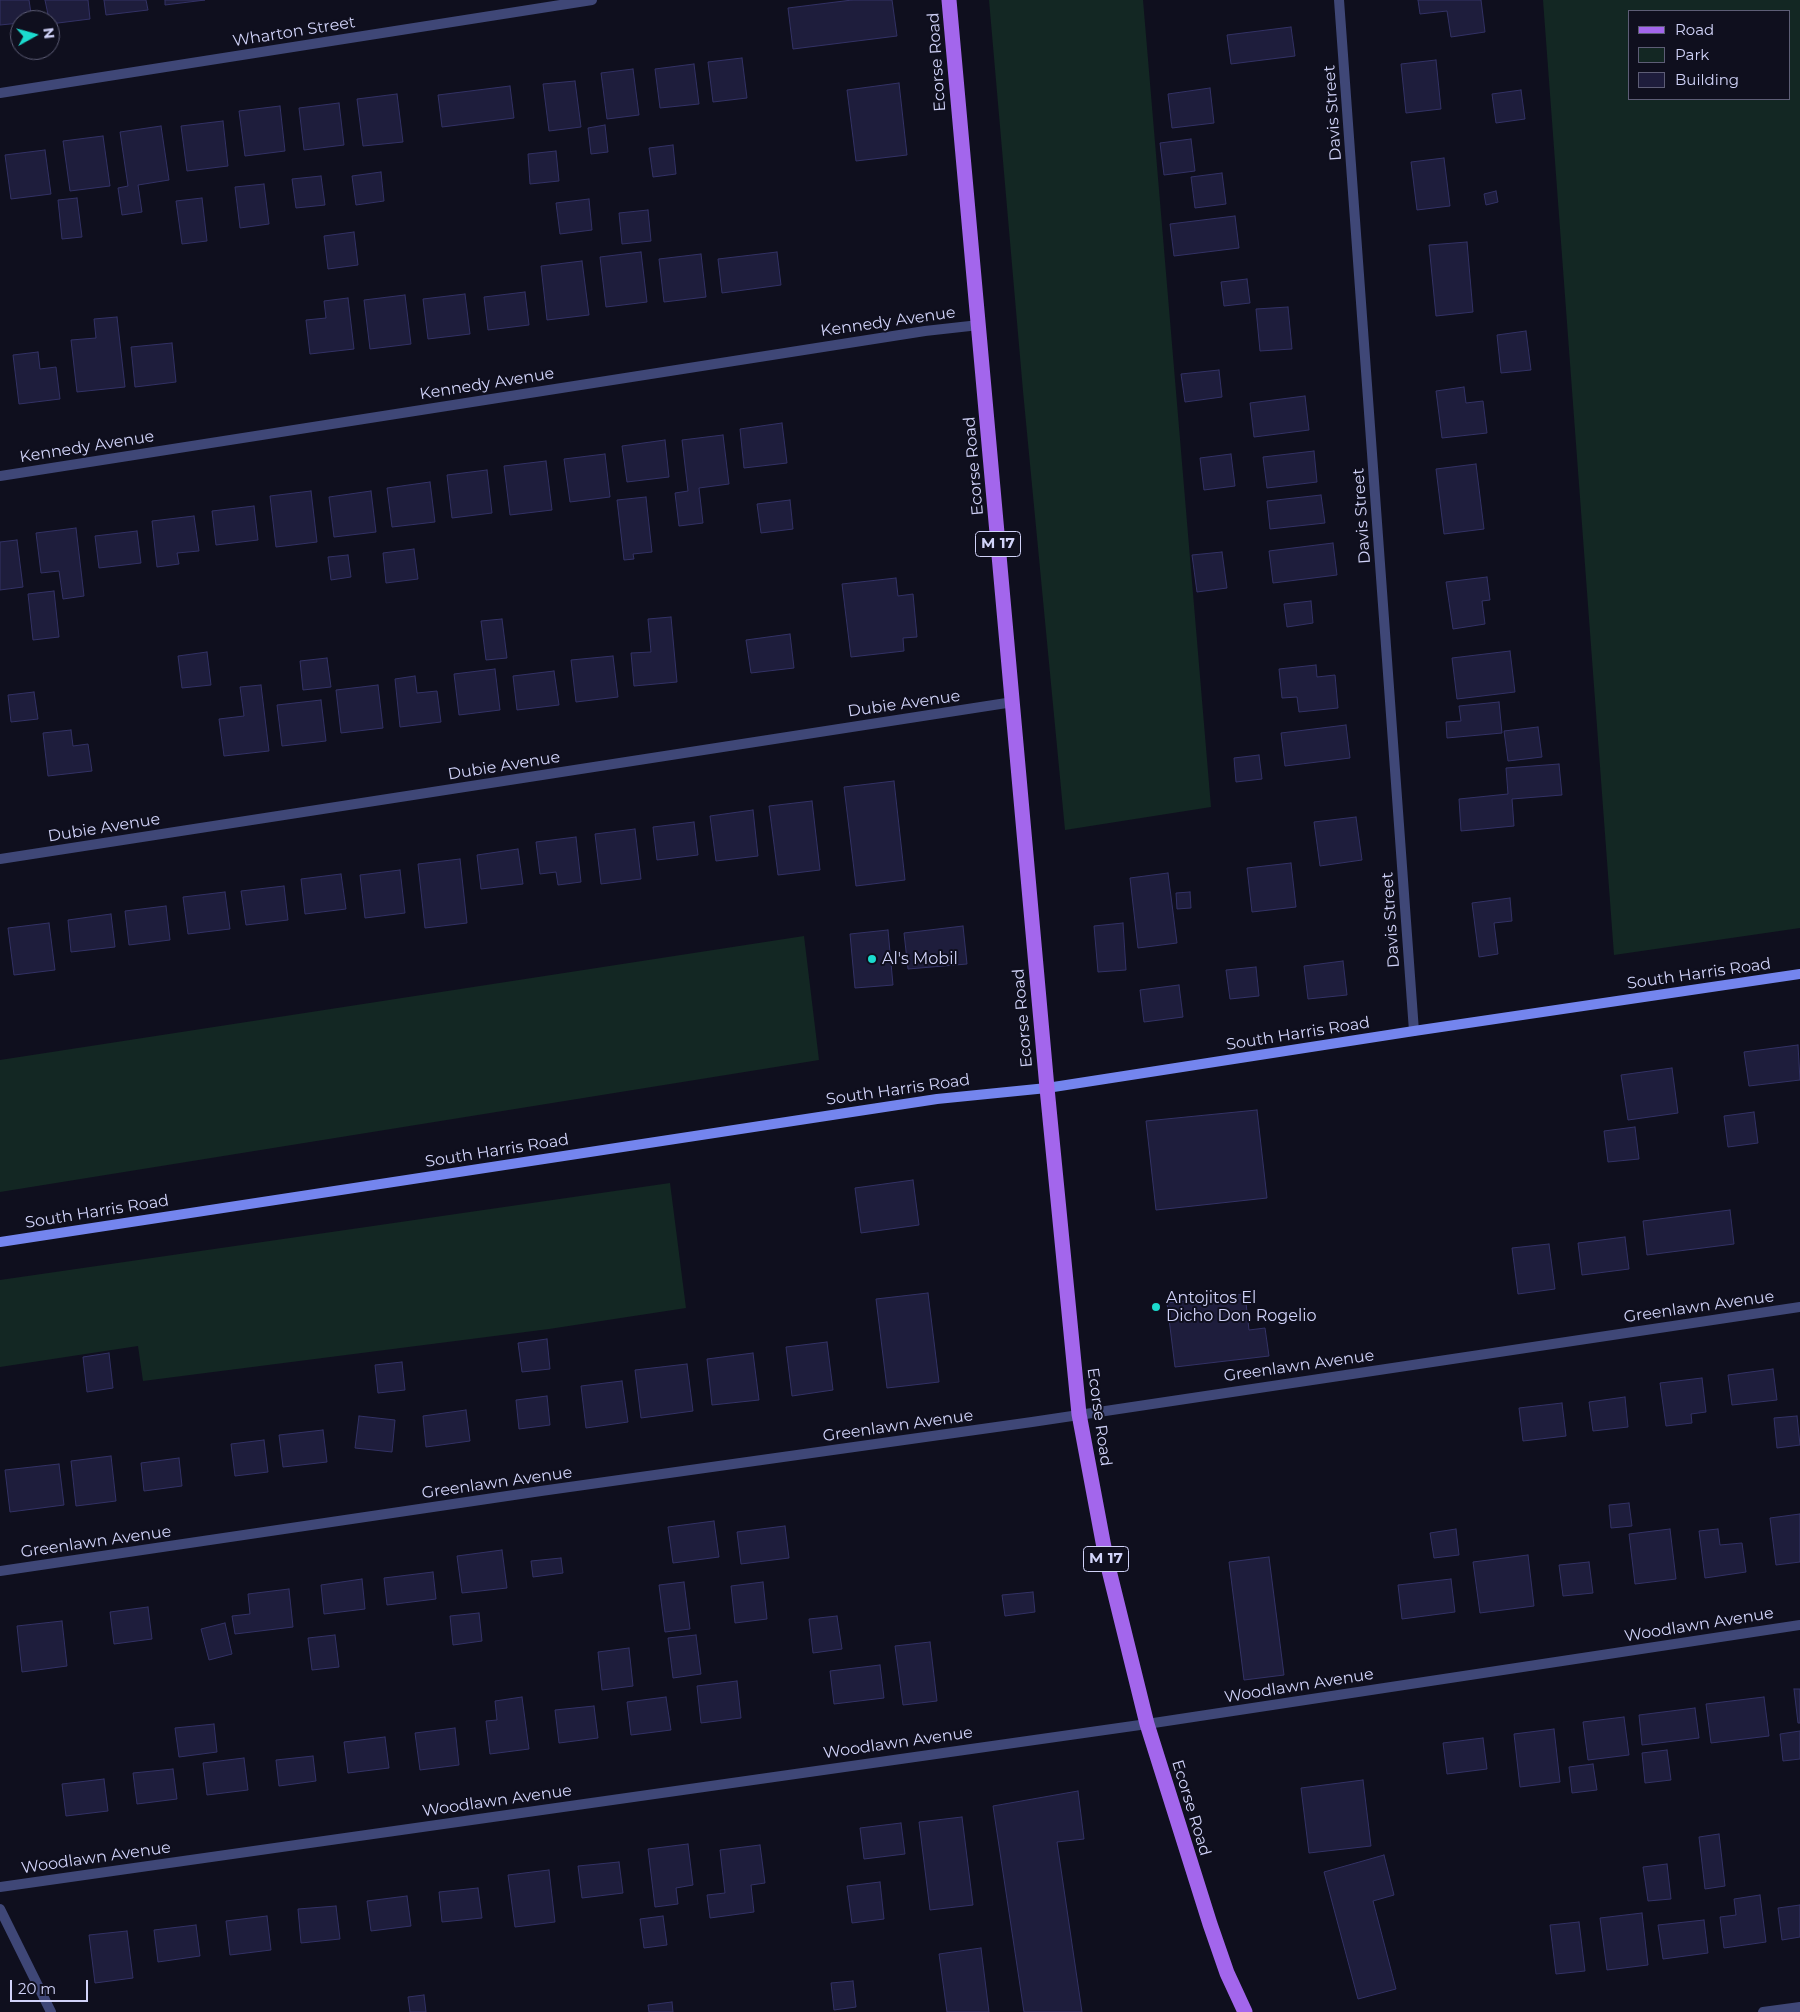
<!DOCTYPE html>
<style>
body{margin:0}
#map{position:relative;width:1800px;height:2012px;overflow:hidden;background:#0f0f1e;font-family:Montserrat,sans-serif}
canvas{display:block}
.legend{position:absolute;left:1628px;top:10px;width:162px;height:90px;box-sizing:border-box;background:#0f0f1e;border:1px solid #5d5d76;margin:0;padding:6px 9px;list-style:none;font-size:15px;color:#d1d3f9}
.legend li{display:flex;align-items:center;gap:10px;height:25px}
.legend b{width:25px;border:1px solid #5d5d76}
.north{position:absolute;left:10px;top:10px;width:50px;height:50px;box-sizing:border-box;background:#0f0f1e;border:1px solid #5d5d76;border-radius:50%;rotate:83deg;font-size:14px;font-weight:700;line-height:20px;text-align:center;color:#d1d3f9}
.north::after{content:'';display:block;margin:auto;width:18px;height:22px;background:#1bdbce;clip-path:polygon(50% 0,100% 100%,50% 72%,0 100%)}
.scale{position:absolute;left:10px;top:1980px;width:78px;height:22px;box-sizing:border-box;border:2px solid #d1d3f9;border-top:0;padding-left:6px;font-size:15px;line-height:18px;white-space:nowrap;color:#d1d3f9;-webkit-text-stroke:4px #0f0f1e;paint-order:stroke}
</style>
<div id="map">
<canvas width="1800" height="2012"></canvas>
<ul class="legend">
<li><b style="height:6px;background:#a366ec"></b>Road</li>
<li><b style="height:14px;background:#132723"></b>Park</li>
<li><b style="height:14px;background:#1e1d3c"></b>Building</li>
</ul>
<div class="north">N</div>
<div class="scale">20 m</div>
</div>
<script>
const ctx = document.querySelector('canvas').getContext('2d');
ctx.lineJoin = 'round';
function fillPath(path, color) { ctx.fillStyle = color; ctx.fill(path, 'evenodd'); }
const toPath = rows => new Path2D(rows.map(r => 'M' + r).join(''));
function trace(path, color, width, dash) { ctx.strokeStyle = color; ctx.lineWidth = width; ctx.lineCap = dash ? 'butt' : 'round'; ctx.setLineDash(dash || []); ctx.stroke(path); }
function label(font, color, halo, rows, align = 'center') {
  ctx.font = font + ' Montserrat,sans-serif'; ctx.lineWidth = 4; ctx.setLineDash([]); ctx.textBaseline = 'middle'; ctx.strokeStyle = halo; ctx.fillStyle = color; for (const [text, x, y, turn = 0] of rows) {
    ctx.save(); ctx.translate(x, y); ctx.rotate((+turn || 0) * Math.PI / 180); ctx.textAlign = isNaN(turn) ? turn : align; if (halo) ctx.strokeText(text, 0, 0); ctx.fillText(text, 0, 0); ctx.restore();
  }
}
fillPath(toPath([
 [989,0,1143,0,1211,807,1065,830,1023,391],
 [1543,0,1800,0,1800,928,1614,955],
 [1789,11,1789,99,1629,99,1629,11],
 [804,936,819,1060,0,1192,0,1060],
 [670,1183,686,1308,549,1329,143,1381,138,1346,0,1367,0,1280]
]), '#132723');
const building = toPath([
 [0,0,29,0,32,20,20,20,20,23,0,25,0,0],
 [45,0,88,0,90,19,50,24,45,0],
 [104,0,146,0,148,10,106,15,104,0],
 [165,0,205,0,165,5,165,0],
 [852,0,892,0,897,36,793,49,788,8,852,0],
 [1418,0,1481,0,1485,32,1451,37,1447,11,1420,14,1418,0],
 [1291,27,1295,56,1231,64,1227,35,1291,27],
 [742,58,747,98,713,102,708,62,742,58],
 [1436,60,1441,109,1406,113,1401,64,1436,60],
 [694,64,699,104,660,108,655,69,694,64],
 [633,69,639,115,607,119,601,73,633,69],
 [575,81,581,127,549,131,543,84,575,81],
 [899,83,907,155,856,161,847,90,899,83],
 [510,86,514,118,442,127,438,95,510,86],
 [1210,88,1214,123,1172,128,1168,94,1210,88],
 [1521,90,1525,119,1496,123,1492,94,1521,90],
 [397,94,403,142,363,146,357,99,397,94],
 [339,103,344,145,304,150,299,108,339,103],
 [280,106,285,151,245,156,239,111,280,106],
 [223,121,228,166,187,171,181,126,223,121],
 [605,125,608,152,591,154,588,128,605,125],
 [161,126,169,180,138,185,142,212,122,215,118,188,128,186,120,132,161,126],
 [103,136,110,186,70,191,63,141,103,136],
 [1191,139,1195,171,1164,175,1160,143,1191,139],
 [673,145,676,174,653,177,649,148,673,145],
 [45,150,51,194,11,199,5,155,45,150],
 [556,151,559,181,530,184,528,154,556,151],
 [1444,158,1450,206,1417,210,1411,162,1444,158],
 [381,172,384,201,356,205,352,176,381,172],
 [1222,173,1226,204,1195,208,1191,177,1222,173],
 [321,176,325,205,296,208,292,179,321,176],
 [264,184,269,224,240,228,235,187,264,184],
 [1496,191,1498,202,1486,205,1484,194,1496,191],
 [77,198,82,237,62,239,58,200,77,198],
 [202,198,207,241,182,244,176,201,202,198],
 [589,199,592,230,560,234,556,203,589,199],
 [648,210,651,241,622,244,619,213,648,210],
 [1235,216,1239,248,1174,256,1170,224,1235,216],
 [354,232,358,265,328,269,324,236,354,232],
 [1467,242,1473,312,1436,316,1429,245,1467,242],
 [641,252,647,302,606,307,600,257,641,252],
 [777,252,781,285,722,293,718,259,777,252],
 [701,254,706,297,664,302,659,259,701,254],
 [582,261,589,315,547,320,541,266,582,261],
 [1247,279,1250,303,1224,306,1221,282,1247,279],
 [525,292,529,325,488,330,484,297,525,292],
 [465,294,470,334,428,339,423,299,465,294],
 [405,295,411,344,370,349,364,300,405,295],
 [348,298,354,349,310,354,306,320,326,318,324,301,348,298],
 [1288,307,1292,349,1260,351,1256,309,1288,307],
 [117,317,125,387,77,392,71,340,96,338,94,319,117,317],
 [1526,331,1531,370,1501,373,1497,335,1526,331],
 [172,343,176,382,135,387,131,347,172,343],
 [38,352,40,369,56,367,60,399,19,404,13,355,38,352],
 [1219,370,1222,397,1185,402,1181,374,1219,370],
 [1464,387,1466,403,1483,401,1487,433,1442,438,1436,391,1464,387],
 [1305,396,1309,430,1254,437,1250,403,1305,396],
 [782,423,787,463,744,468,740,429,782,423],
 [723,435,729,484,699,488,703,523,679,526,675,493,688,491,682,440,723,435],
 [665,440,669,477,627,482,622,446,665,440],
 [1314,451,1317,482,1267,488,1263,457,1314,451],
 [605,454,610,497,570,502,564,459,605,454],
 [1231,454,1235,486,1204,490,1200,458,1231,454],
 [546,461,552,510,510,515,504,466,546,461],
 [1476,464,1484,529,1444,534,1436,469,1476,464],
 [487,470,492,513,452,518,447,475,487,470],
 [430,482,435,522,392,527,387,488,430,482],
 [311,491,317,542,276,547,270,496,311,491],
 [371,491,376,532,334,537,329,497,371,491],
 [1321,495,1325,523,1270,529,1267,501,1321,495],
 [646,497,652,552,633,554,634,559,624,560,617,500,646,497],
 [790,500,793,529,761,533,757,504,790,500],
 [254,506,258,540,216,545,212,511,254,506],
 [194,516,199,551,177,553,179,564,157,567,152,521,194,516],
 [76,528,84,596,63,599,59,571,41,573,36,533,76,528],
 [137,531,141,563,99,568,95,536,137,531],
 [17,540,23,587,0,590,0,542,17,540],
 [1333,543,1337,575,1273,583,1269,551,1333,543],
 [414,549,418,579,386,583,383,553,414,549],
 [1222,552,1227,588,1197,592,1192,555,1222,552],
 [348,555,351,577,331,580,328,557,348,555],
 [1487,577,1490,600,1482,601,1485,624,1453,629,1446,582,1487,577],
 [896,578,898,596,913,594,917,637,903,638,904,651,851,657,842,584,896,578],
 [54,591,59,637,33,640,28,594,54,591],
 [1311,601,1313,623,1287,627,1284,604,1311,601],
 [671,617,677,682,634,686,631,653,651,652,648,619,671,617],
 [502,619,507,658,486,660,481,621,502,619],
 [790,634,794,668,751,673,746,640,790,634],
 [1510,651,1515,692,1457,699,1452,658,1510,651],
 [207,652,211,685,182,688,178,656,207,652],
 [613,656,618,697,576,702,571,660,613,656],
 [327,658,331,687,303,690,300,661,327,658],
 [1316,665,1317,677,1335,675,1338,708,1299,712,1297,697,1282,698,1279,669,1316,665],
 [495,669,500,710,459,715,454,674,495,669],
 [554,671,559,705,517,710,513,676,554,671],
 [415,676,417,693,437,691,441,722,400,727,395,679,415,676],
 [261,685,269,751,224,756,219,719,244,716,240,687,261,685],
 [378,685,383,728,341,733,336,690,378,685],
 [34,692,38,719,11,722,8,695,34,692],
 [321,700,326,741,282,746,277,705,321,700],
 [1499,702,1502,733,1447,738,1446,722,1461,721,1459,706,1499,702],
 [1346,725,1350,758,1285,766,1281,733,1346,725],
 [1538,727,1542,757,1508,761,1504,731,1538,727],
 [71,730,73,746,88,744,92,771,48,776,43,733,71,730],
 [1259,755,1262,779,1236,782,1234,758,1259,755],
 [1559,764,1562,795,1512,799,1514,826,1461,831,1459,799,1508,794,1506,768,1559,764],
 [894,781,905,880,856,886,844,787,894,781],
 [812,801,820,870,778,875,769,806,812,801],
 [753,810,758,856,716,861,710,816,753,810],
 [1356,817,1362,860,1320,866,1314,822,1356,817],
 [694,822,698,855,657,860,653,827,694,822],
 [635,829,641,879,601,884,595,834,635,829],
 [576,837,581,882,558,885,556,872,540,874,536,842,576,837],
 [518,849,523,884,481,889,477,855,518,849],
 [460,859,467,923,425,928,418,864,460,859],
 [1291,863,1296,907,1252,912,1247,868,1291,863],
 [400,870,405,913,365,918,360,875,400,870],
 [1168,873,1177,943,1138,948,1130,878,1168,873],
 [341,874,346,909,305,914,301,879,341,874],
 [284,886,288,920,246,925,241,891,284,886],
 [225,892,230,929,188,934,183,897,225,892],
 [1190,892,1191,908,1177,909,1176,893,1190,892],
 [1510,898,1512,921,1494,923,1498,954,1479,957,1472,903,1510,898],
 [166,906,170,940,129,945,125,911,166,906],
 [111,914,115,947,71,952,68,920,111,914],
 [49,923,55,970,14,975,8,928,49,923],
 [1123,923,1126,970,1098,972,1094,926,1123,923],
 [963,926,967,964,908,969,904,933,963,926],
 [888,930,893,985,855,988,850,934,888,930],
 [1343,961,1347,995,1308,999,1304,966,1343,961],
 [1256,967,1259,996,1230,999,1226,970,1256,967],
 [1179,985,1183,1017,1144,1022,1140,990,1179,985],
 [1798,1045,1800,1080,1749,1086,1744,1052,1798,1045],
 [1672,1068,1678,1113,1628,1120,1621,1075,1672,1068],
 [1257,1110,1267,1198,1156,1210,1146,1121,1257,1110],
 [1754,1112,1758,1143,1728,1147,1724,1116,1754,1112],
 [1635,1127,1639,1159,1608,1162,1604,1131,1635,1127],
 [913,1180,919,1225,861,1233,855,1188,913,1180],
 [1730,1210,1734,1244,1647,1255,1643,1221,1730,1210],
 [1625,1237,1629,1269,1582,1275,1578,1243,1625,1237],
 [1549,1244,1555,1289,1518,1294,1512,1248,1549,1244],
 [928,1293,939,1382,887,1388,876,1299,928,1293],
 [1245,1294,1249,1330,1265,1328,1269,1356,1175,1367,1167,1303,1245,1294],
 [547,1339,550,1369,522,1372,518,1343,547,1339],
 [827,1342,833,1390,792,1396,786,1347,827,1342],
 [109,1353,113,1388,87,1392,83,1357,109,1353],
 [753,1353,759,1400,712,1405,707,1359,753,1353],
 [402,1362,405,1390,378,1393,375,1365,402,1362],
 [687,1364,693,1411,641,1418,635,1370,687,1364],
 [1773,1369,1777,1400,1732,1405,1728,1375,1773,1369],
 [1702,1378,1706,1412,1691,1414,1692,1423,1666,1426,1660,1383,1702,1378],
 [622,1381,628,1422,586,1428,581,1386,622,1381],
 [547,1396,550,1425,519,1429,516,1400,547,1396],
 [1625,1397,1628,1427,1593,1431,1589,1402,1625,1397],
 [1562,1403,1566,1436,1523,1441,1519,1408,1562,1403],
 [466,1410,470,1441,426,1447,423,1416,466,1410],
 [359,1416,395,1420,392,1452,355,1448,359,1416],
 [1797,1416,1800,1445,1777,1448,1774,1418,1797,1416],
 [323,1430,327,1462,283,1467,279,1435,323,1430],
 [264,1440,268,1472,235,1476,231,1444,264,1440],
 [111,1456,116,1501,76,1506,71,1461,111,1456],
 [179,1458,182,1486,144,1491,141,1463,179,1458],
 [59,1464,64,1505,10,1512,5,1470,59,1464],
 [1629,1503,1632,1526,1611,1528,1609,1505,1629,1503],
 [1800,1514,1800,1562,1776,1565,1770,1518,1800,1514],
 [714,1521,719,1557,673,1563,668,1527,714,1521],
 [785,1526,789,1558,741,1564,737,1532,785,1526],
 [1456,1529,1459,1555,1434,1558,1430,1533,1456,1529],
 [1670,1529,1676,1579,1635,1584,1629,1534,1670,1529],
 [1718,1529,1720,1545,1742,1543,1746,1572,1705,1578,1699,1531,1718,1529],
 [502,1550,507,1588,462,1593,457,1556,502,1550],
 [1528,1555,1534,1606,1480,1613,1473,1562,1528,1555],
 [1269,1557,1284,1675,1244,1680,1229,1562,1269,1557],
 [561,1558,563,1573,533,1577,531,1561,561,1558],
 [1589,1562,1593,1593,1563,1596,1559,1565,1589,1562],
 [433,1572,436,1599,387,1605,384,1578,433,1572],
 [362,1579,365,1609,324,1614,321,1585,362,1579],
 [1451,1579,1455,1612,1402,1619,1398,1585,1451,1579],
 [684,1582,690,1629,665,1632,659,1585,684,1582],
 [763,1582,767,1619,735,1623,731,1586,763,1582],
 [289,1589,293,1627,235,1634,232,1616,250,1614,248,1594,289,1589],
 [1033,1592,1035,1612,1005,1616,1002,1595,1033,1592],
 [148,1607,152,1639,114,1644,110,1612,148,1607],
 [479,1613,482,1641,453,1645,450,1616,479,1613],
 [837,1616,842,1649,813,1653,809,1619,837,1616],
 [62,1621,67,1666,22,1672,17,1626,62,1621],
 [225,1623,232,1654,209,1660,201,1629,225,1623],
 [335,1635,339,1667,312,1670,308,1638,335,1635],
 [696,1635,701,1674,673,1678,668,1638,696,1635],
 [930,1642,937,1701,903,1705,895,1646,930,1642],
 [629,1648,633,1686,602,1690,598,1652,629,1648],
 [880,1665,884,1698,834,1704,830,1671,880,1665],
 [737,1681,741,1718,701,1723,697,1686,737,1681],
 [1794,1689,1800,1689,1800,1723,1798,1723,1794,1689],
 [522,1697,529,1749,490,1754,486,1721,497,1720,495,1701,522,1697],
 [666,1697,671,1730,631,1735,627,1702,666,1697],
 [1764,1697,1769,1736,1711,1743,1706,1704,1764,1697],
 [594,1706,598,1738,559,1743,555,1710,594,1706],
 [1695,1708,1699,1738,1642,1745,1639,1715,1695,1708],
 [1624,1717,1629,1755,1588,1760,1583,1722,1624,1717],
 [214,1724,217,1752,179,1757,175,1728,214,1724],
 [455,1728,459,1765,420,1770,415,1733,455,1728],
 [1554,1729,1560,1782,1520,1787,1514,1734,1554,1729],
 [1800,1731,1800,1759,1783,1761,1780,1734,1800,1731],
 [385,1737,389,1768,348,1773,344,1742,385,1737],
 [1483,1738,1487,1769,1447,1774,1443,1743,1483,1738],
 [1667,1750,1671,1780,1645,1783,1642,1753,1667,1750],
 [313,1756,316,1781,279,1786,276,1760,313,1756],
 [244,1758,248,1790,207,1795,203,1763,244,1758],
 [1593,1764,1597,1790,1572,1793,1569,1767,1593,1764],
 [173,1769,177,1799,137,1804,133,1773,173,1769],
 [104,1779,108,1811,66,1816,62,1784,104,1779],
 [1363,1780,1371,1846,1309,1853,1301,1788,1363,1780],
 [1078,1791,1084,1839,1057,1842,1082,2012,1024,2012,993,1806,1078,1791],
 [962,1817,973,1905,930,1910,919,1822,962,1817],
 [901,1823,905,1854,864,1859,860,1828,901,1823],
 [1719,1834,1725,1886,1705,1889,1699,1837,1719,1834],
 [688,1844,693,1885,676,1888,678,1904,655,1907,648,1849,688,1844],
 [760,1845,765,1883,751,1885,754,1912,710,1918,707,1895,725,1893,720,1850,760,1845],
 [1384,1855,1394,1895,1373,1901,1396,1989,1358,1999,1324,1872,1384,1855],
 [619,1862,623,1893,582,1898,578,1866,619,1862],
 [1667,1864,1671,1899,1648,1901,1643,1867,1667,1864],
 [549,1870,555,1922,515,1927,508,1875,549,1870],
 [880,1882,884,1919,852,1923,847,1886,880,1882],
 [478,1888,482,1918,442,1922,439,1892,478,1888],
 [1760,1895,1766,1942,1724,1948,1720,1917,1736,1915,1734,1899,1760,1895],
 [407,1896,411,1926,371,1931,367,1901,407,1896],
 [1800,1905,1800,1937,1782,1940,1778,1908,1800,1905],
 [336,1906,340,1939,301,1943,298,1909,336,1906],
 [1642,1913,1648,1965,1607,1970,1600,1918,1642,1913],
 [267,1916,271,1950,230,1955,226,1921,267,1916],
 [663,1916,667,1945,644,1948,640,1919,663,1916],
 [1704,1920,1708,1953,1663,1959,1658,1925,1704,1920],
 [1579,1922,1585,1971,1556,1974,1550,1925,1579,1922],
 [196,1925,200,1956,158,1962,154,1930,196,1925],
 [127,1931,133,1978,95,1983,89,1935,127,1931],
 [981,1948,989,2012,947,2012,939,1954,981,1948],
 [853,1981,856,2007,834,2010,831,1983,853,1981],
 [424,1995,426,2012,410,2012,408,1997,424,1995],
 [672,2002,673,2012,649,2012,648,2005,672,2002]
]);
fillPath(building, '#1e1d3c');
trace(building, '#333265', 1);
trace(toPath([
 [1339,0,1414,1031],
 [0,93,592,0],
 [0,476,925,331,979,325],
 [0,859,1013,702],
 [0,1571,541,1491,1032,1422,1800,1307],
 [0,1887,1147,1724,1800,1625],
 [0,1909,51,2012],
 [1763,2012,1800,2007]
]), '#3f4777', 10);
trace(toPath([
 [0,1242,937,1099,1047,1088,1414,1031,1800,974]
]), '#7485ee', 10);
trace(toPath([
 [949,0,1047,1088,1079,1414,1106,1558,1147,1724,1210,1924,1227,1973,1245,2012]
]), '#a366ec', 15);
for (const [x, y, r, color] of [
 [872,959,5,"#1bdbce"],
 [1156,1307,5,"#1bdbce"]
]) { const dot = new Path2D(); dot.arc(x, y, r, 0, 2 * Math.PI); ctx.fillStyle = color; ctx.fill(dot); trace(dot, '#0f0f1e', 2); }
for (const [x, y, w] of [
 [998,544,45],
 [1106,1559,45]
]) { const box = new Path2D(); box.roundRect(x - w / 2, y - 12.5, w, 25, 4); ctx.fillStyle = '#0f0f1e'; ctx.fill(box); trace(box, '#d1d3f9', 1); }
label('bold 15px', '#d1d3f9', null, [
 ["M 17",998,544],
 ["M 17",1106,1559]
]);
label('16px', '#d1d3f9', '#0f0f1e', [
 ["Wharton Street",294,32,-9],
 ["Ecorse Road",937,62,-94],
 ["Davis Street",1333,113,-94],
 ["Kennedy Avenue",888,322,-8],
 ["Kennedy Avenue",487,384,-9],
 ["Kennedy Avenue",87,447,-9],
 ["Ecorse Road",974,466,-95],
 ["Davis Street",1362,516,-94],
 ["Dubie Avenue",904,704,-8],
 ["Dubie Avenue",504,766,-9],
 ["Dubie Avenue",104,828,-9],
 ["Davis Street",1391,920,-94],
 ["South Harris Road",1699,974,-8],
 ["Ecorse Road",1023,1018,-95],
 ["South Harris Road",1298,1034,-9],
 ["South Harris Road",898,1090,-8],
 ["South Harris Road",497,1151,-9],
 ["South Harris Road",97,1212,-9],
 ["Greenlawn Avenue",1699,1307,-8],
 ["Greenlawn Avenue",1299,1366,-8],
 ["Ecorse Road",1099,1417,82],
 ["Greenlawn Avenue",898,1426,-8],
 ["Greenlawn Avenue",497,1483,-8],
 ["Greenlawn Avenue",96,1542,-8],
 ["Woodlawn Avenue",1699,1625,-9],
 ["Woodlawn Avenue",1299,1686,-9],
 ["Woodlawn Avenue",898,1743,-8],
 ["Woodlawn Avenue",497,1801,-8],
 ["Ecorse Road",1191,1808,73],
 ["Woodlawn Avenue",96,1858,-8]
]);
label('16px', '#d1d3f9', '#0f0f1e', [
 ["Al's Mobil",882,959],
 ["Antojitos El",1166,1298],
 ["Dicho Don Rogelio",1166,1316]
], 'left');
</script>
